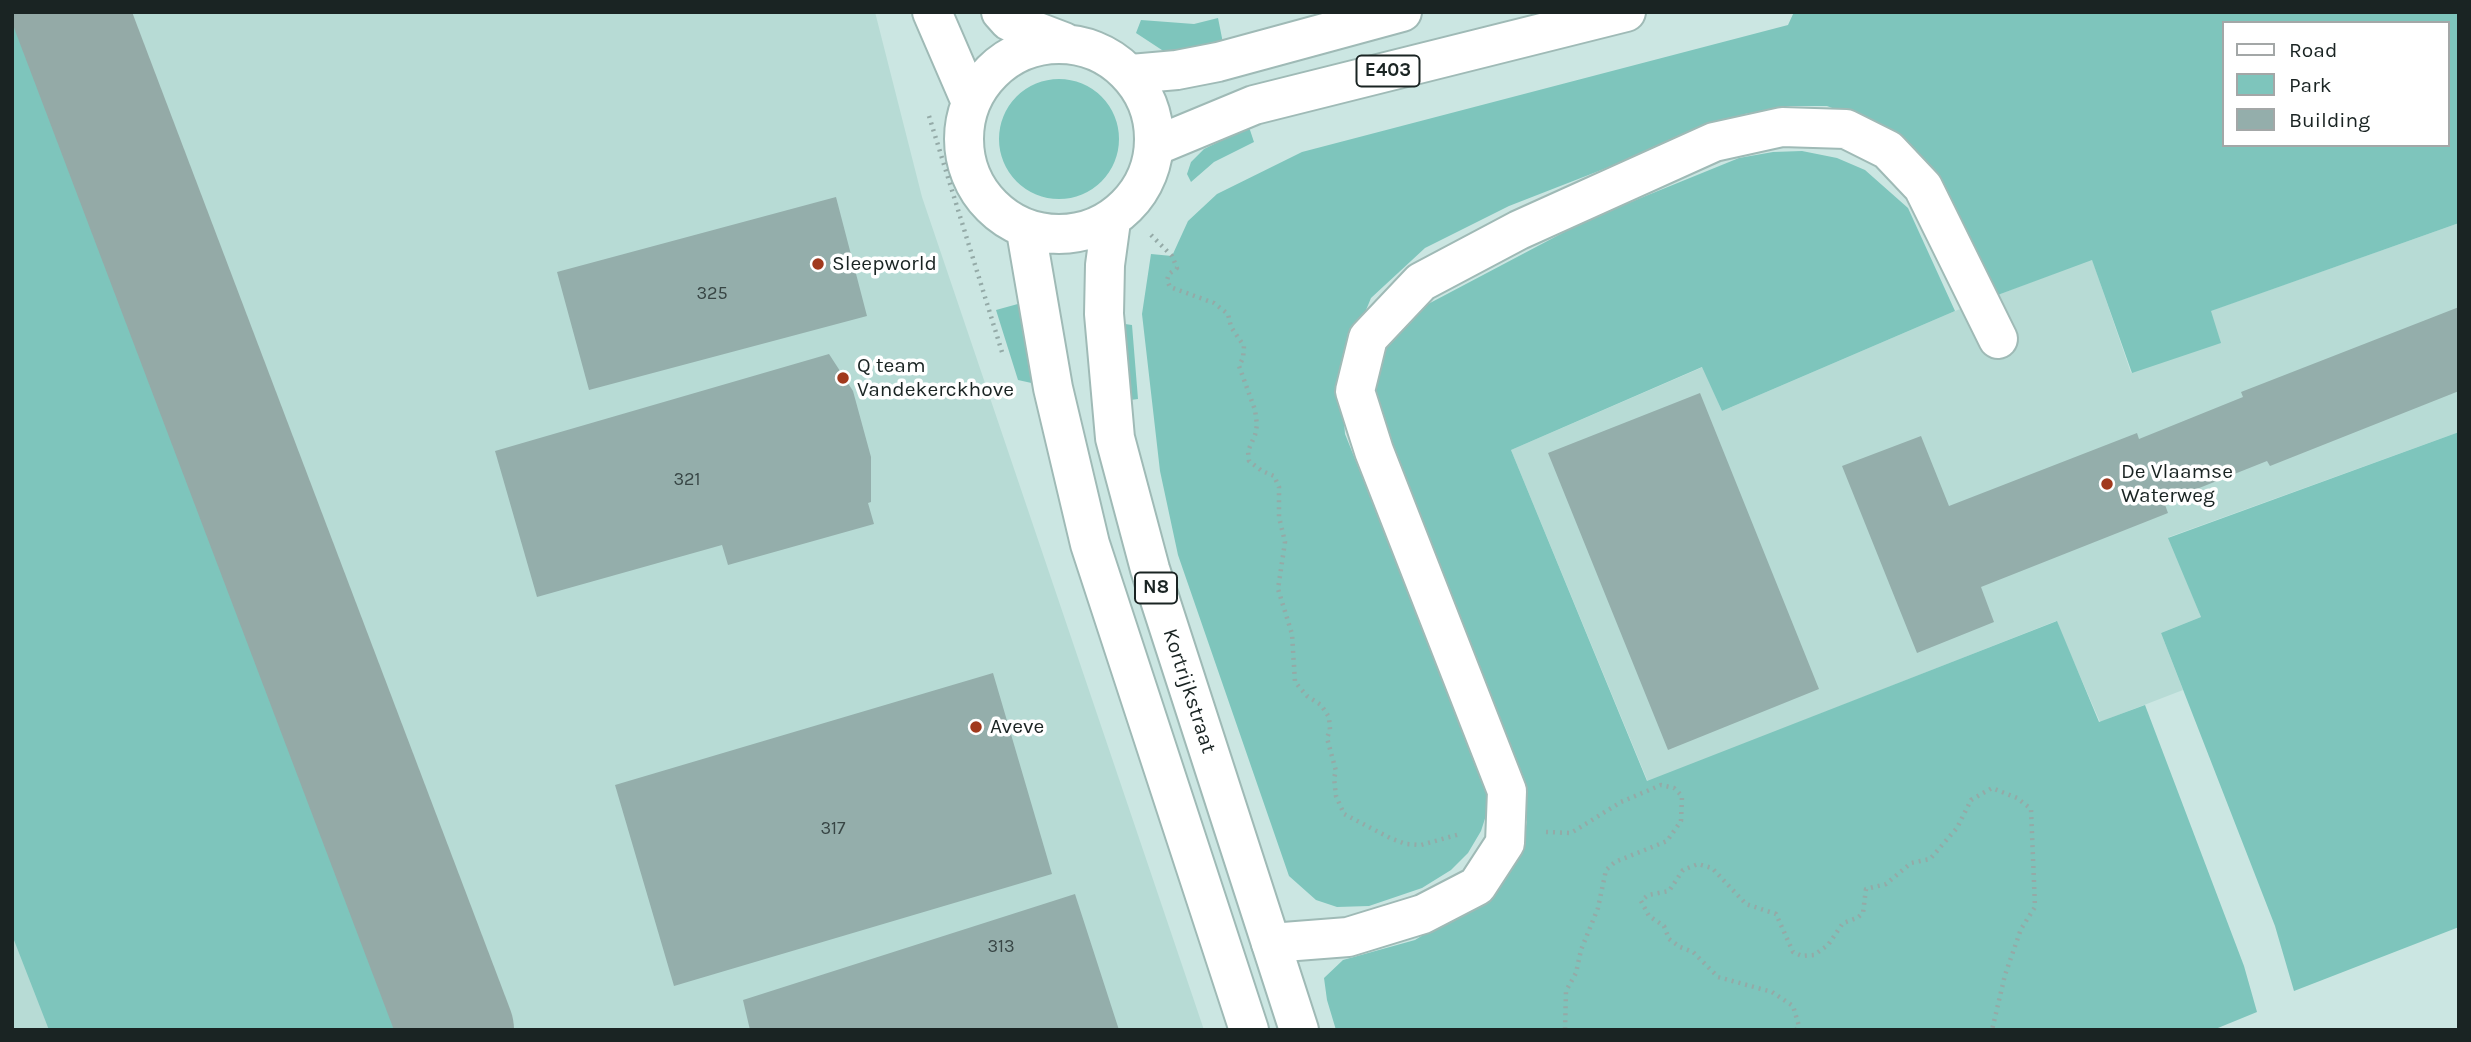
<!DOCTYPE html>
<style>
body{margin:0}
#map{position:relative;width:2471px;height:1042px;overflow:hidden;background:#cbe6e2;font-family:Karla,sans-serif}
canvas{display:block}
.frame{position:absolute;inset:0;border:14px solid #1a2423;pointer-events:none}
.legend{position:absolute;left:2222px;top:21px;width:228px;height:126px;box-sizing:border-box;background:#fff;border:2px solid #a3a7a7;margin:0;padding:9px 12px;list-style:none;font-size:21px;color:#1a2423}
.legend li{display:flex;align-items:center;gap:14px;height:35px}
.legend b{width:35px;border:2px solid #a3a7a7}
</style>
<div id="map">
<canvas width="2471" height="1042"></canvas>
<div class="frame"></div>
<ul class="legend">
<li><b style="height:9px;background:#fff"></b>Road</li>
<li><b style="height:19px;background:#7ec5bc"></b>Park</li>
<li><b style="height:19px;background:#94aeab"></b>Building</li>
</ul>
</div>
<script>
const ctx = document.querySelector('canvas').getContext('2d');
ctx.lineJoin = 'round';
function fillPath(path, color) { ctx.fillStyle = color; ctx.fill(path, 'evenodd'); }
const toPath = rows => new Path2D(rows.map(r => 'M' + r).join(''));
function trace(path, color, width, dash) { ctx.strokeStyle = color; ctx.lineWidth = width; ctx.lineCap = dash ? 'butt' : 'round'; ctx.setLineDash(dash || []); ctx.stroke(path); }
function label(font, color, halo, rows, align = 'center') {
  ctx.font = font + ' Karla,sans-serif'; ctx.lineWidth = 7; ctx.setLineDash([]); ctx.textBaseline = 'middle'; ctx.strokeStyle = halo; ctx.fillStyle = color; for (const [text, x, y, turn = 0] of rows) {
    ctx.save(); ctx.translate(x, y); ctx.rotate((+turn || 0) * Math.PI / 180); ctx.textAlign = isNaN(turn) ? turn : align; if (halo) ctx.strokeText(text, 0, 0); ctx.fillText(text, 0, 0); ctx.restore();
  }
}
fillPath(toPath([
 [12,12,875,12,922,197,1204,1030,12,1030],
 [2459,223,2459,432,2169,537,2201,617,2161,633,2183,690,2100,722,2056,621,1648,782,1511,450,1703,367,1722,411,1955,311,2092,259,2131,373,2210,311]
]), '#b7dbd5');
fillPath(toPath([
 [12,12,26,12,418,1030,49,1030,12,935],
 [1794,12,2459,12,2459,223,2211,311,2221,343,2132,373,2092,260,1995,296,1858,118,1827,106,1790,106,1745,114,1509,206,1425,248,1371,298,1352,344,1342,397,1345,434,1479,768,1490,803,1481,831,1468,853,1451,870,1422,888,1369,906,1337,907,1316,900,1289,876,1178,555,1160,471,1142,314,1151,254,1172,256,1188,221,1217,194,1302,152,1788,25],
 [2224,23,2448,23,2448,145,2224,145],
 [1218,18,1224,48,1168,54,1136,33,1141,20,1194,24],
 '999 139a60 60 0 1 1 120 0a60 60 0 1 1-120 0Z',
 [1249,127,1254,142,1214,162,1191,182,1187,174,1191,162,1204,149],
 [1802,151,1837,158,1865,170,1908,208,1955,311,1722,411,1702,367,1511,450,1647,781,2057,621,2099,722,2145,705,2244,966,2257,1012,2213,1030,1336,1030,1327,1000,1324,978,1343,960,1415,940,1491,894,1520,852,1527,822,1520,770,1386,456,1370,404,1385,341,1413,312,1589,219,1739,158,1773,152],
 [1025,302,1036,384,1018,380,996,310],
 [1125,324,1132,325,1138,399,1123,401,1120,326],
 [2459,432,2459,927,2294,991,2275,926,2161,633,2201,617,2168,538]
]), '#7ec5bc');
trace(toPath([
 [70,12,456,1030]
]), '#94aaa7', 116);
fillPath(toPath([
 [836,197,867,316,589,390,557,272],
 [2459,307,2459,391,2270,466,2267,461,2164,502,2168,513,1981,587,1994,622,1917,653,1842,466,1921,436,1949,506,2137,433,2139,439,2243,397,2241,392],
 [829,354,853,391,871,457,871,502,868,503,874,524,728,565,722,545,537,597,495,451],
 [1700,393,1819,689,1668,750,1548,453],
 [993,673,1052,874,674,986,615,785],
 [1075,894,1119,1030,750,1030,743,1000]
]), '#94aeab');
const minor = toPath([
 [1271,943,1348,937,1423,914,1477,886,1505,843,1507,791,1374,451,1355,391,1368,338,1421,282,1519,230,1714,142,1782,127,1846,129,1888,150,1923,187,1998,339]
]);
const major = toPath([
 [932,12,970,100],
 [1001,12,1009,21,1064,42],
 '964 139a95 95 0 1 1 190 0a95 95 0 1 1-190 0Z',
 [1111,221,1105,265,1104,314,1115,438,1150,569,1299,1030],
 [1026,231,1053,388,1090,544,1249,1030]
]);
const highway = toPath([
 [1131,74,1177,70,1218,62,1402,12],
 [1155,146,1254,105,1626,12]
]);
trace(minor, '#9fbab6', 42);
trace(major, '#9fbab6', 42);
trace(highway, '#9fbab6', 42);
trace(toPath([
 [929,116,1002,352],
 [1151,235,1172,256,1177,268,1169,274,1167,280,1170,287,1214,303,1228,314,1231,327,1244,346,1243,358,1239,366,1255,410,1257,425,1255,435,1248,451,1249,461,1262,471,1274,476,1279,487,1279,517,1285,542,1278,589,1292,634,1295,682,1307,696,1321,705,1329,717,1330,730,1327,738,1336,771,1334,778,1336,796,1344,814,1390,838,1406,844,1421,845,1460,834],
 [1546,832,1571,833,1621,802,1661,785,1674,788,1682,796,1681,821,1667,841,1615,862,1606,870,1598,908,1581,950,1576,973,1566,991,1565,1030],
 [1796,1030,1799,1026,1793,1006,1772,992,1718,977,1693,952,1680,947,1669,939,1664,926,1649,916,1641,901,1648,895,1669,891,1683,870,1698,864,1712,868,1746,904,1776,914,1793,952,1802,956,1814,955,1828,945,1843,923,1857,918,1863,913,1866,889,1886,884,1911,863,1930,859,1957,828,1971,800,1992,788,2017,798,2031,809,2035,907,2021,929,2005,975,1992,1030]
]), '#94aaa7', 4.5, [2, 5]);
trace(minor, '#fff', 38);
trace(major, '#fff', 38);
trace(highway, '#fff', 38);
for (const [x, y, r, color] of [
 [818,264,7,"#a1391d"],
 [843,378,7,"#a1391d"],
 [2107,484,7,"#a1391d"],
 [976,727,7,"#a1391d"]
]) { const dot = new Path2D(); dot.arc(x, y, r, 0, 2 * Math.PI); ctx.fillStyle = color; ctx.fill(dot); trace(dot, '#fff', 2.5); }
label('18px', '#384645', null, [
 ["325",712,294],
 ["321",687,480],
 ["317",833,829],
 ["313",1001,947]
]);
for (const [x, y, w] of [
 [1388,71,63],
 [1156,588,42]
]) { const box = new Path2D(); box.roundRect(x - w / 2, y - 15.5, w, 31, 5); ctx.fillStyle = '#fff'; ctx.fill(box); trace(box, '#1a2423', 2); }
label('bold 19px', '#1a2423', null, [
 ["E403",1388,71],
 ["N8",1156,588]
]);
label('21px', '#1a2423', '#fff', [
 ["Sleepworld",832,264],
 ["Q team",857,366],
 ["Vandekerckhove",857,390],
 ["De Vlaamse",2121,472],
 ["Waterweg",2121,496],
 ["Aveve",990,727]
], 'left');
label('21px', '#1a2423', '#fff', [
 ["Kortrijkstraat",1189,691,72]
]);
</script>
